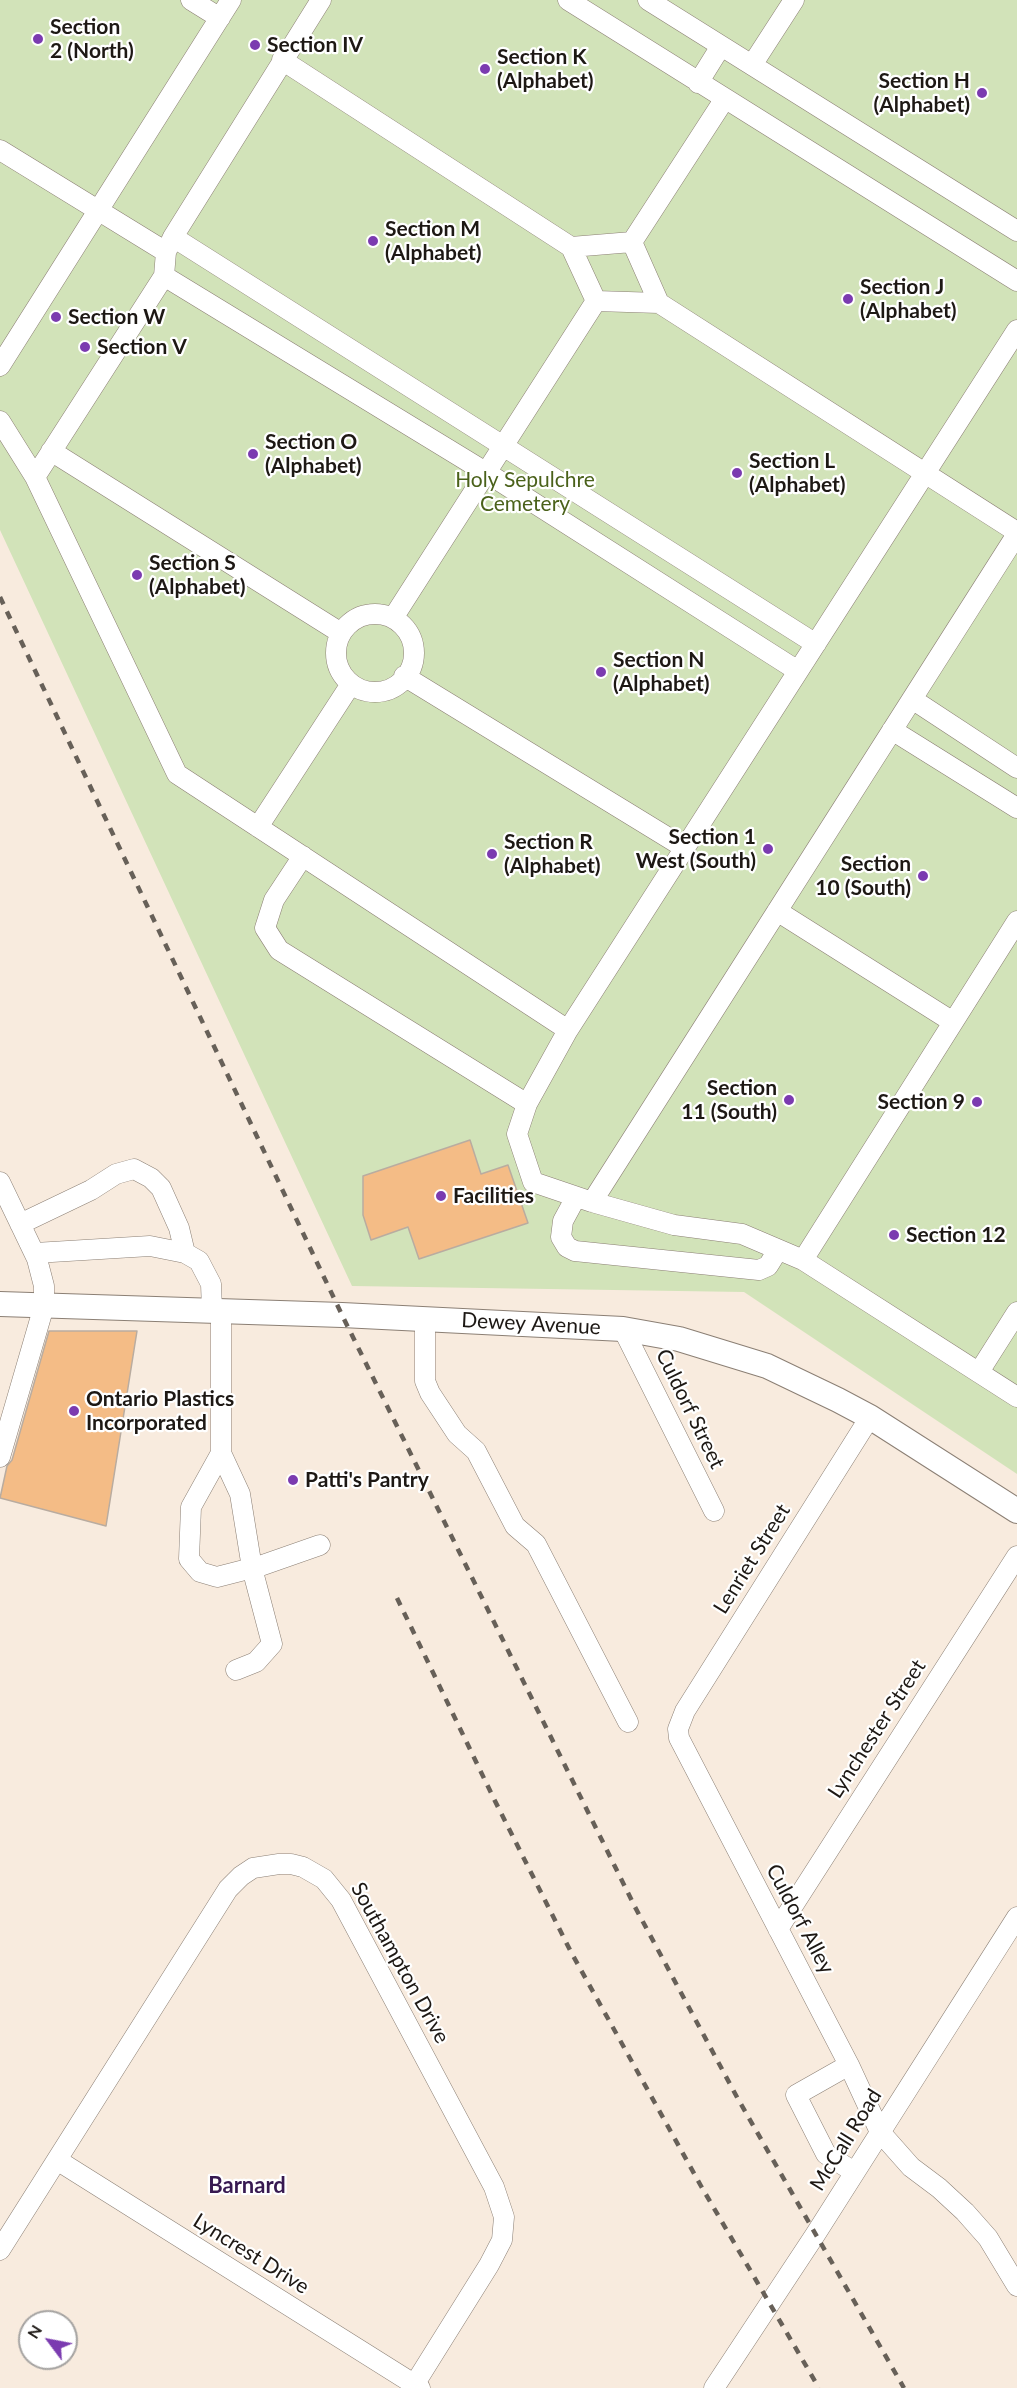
<!DOCTYPE html>
<style>
body{margin:0}
#map{position:relative;width:1017px;height:2388px;overflow:hidden;background:#f8ebde;font-family:Lato,sans-serif}
canvas{display:block}
.north{position:absolute;left:18px;top:2310px;width:60px;height:60px;box-sizing:border-box;background:#fff;border:2px solid #a5a3a1;border-radius:50%;rotate:302deg;font-size:16px;font-weight:700;line-height:24px;text-align:center;color:#1d1814}
.north::after{content:'';display:block;margin:auto;width:21px;height:27px;background:#7b3bb0;clip-path:polygon(50% 0,100% 100%,50% 72%,0 100%)}
</style>
<div id="map">
<canvas width="1017" height="2388"></canvas>
<div class="north">N</div>
</div>
<script>
const ctx = document.querySelector('canvas').getContext('2d');
ctx.lineJoin = 'round';
function fillPath(path, color) { ctx.fillStyle = color; ctx.fill(path, 'evenodd'); }
const toPath = rows => new Path2D(rows.map(r => 'M' + r).join(''));
function trace(path, color, width, dash) { ctx.strokeStyle = color; ctx.lineWidth = width; ctx.lineCap = dash ? 'butt' : 'round'; ctx.setLineDash(dash || []); ctx.stroke(path); }
function label(font, color, halo, rows, align = 'center') {
  ctx.font = font + ' Lato,sans-serif'; ctx.lineWidth = 4.5; ctx.setLineDash([]); ctx.textBaseline = 'middle'; ctx.strokeStyle = halo; ctx.fillStyle = color; for (const [text, x, y, turn = 0] of rows) {
    ctx.save(); ctx.translate(x, y); ctx.rotate((+turn || 0) * Math.PI / 180); ctx.textAlign = isNaN(turn) ? turn : align; if (halo) ctx.strokeText(text, 0, 0); ctx.fillText(text, 0, 0); ctx.restore();
  }
}
fillPath(toPath([
 [0,0,1017,0,1017,1474,744,1292,352,1286,0,530]
]), '#d2e3b9');
const building = toPath([
 [470,1140,481,1174,508,1165,528,1223,419,1259,408,1227,371,1240,363,1215,363,1176,470,1140],
 [49,1331,137,1331,106,1526,0,1498,7,1466,12,1460,49,1331]
]);
fillPath(building, '#f4bc86');
trace(building, '#b9aca0', 1.5);
const minor = toPath([
 [191,0,220,18],
 [568,0,1017,281],
 [648,0,1017,231],
 [282,60,571,247],
 [752,65,794,0],
 [698,83,721,46],
 [0,150,166,252],
 [173,237,816,644],
 [632,242,659,303,596,301,571,247,632,242],
 [632,242,724,100],
 [164,276,487,473,798,671],
 [659,303,1017,532],
 [1017,330,568,1030,527,1104,517,1134,533,1182,592,1202,674,1225,742,1234,803,1260,1017,1397],
 [0,366,231,0],
 [0,421,35,477,177,774,568,1030],
 [51,451,341,633],
 [35,477,164,276,166,252,173,237,321,0],
 '336 653a39 39 0 1 1 78 0a39 39 0 1 1-78 0Z',
 [393,618,596,301],
 [404,676,685,848],
 [912,699,1017,768],
 [892,730,1017,808],
 [258,827,351,684],
 [303,856,274,900,265,928,279,950,527,1104],
 [777,911,953,1022],
 [0,1182,37,1259,44,1286,44,1306,0,1457],
 [576,1197,563,1221,561,1237,567,1247,575,1251,759,1270,768,1266,778,1250],
 [592,1202,1017,534],
 [20,1224,91,1190,116,1174,134,1169,151,1178,161,1188,179,1228,185,1253],
 [35,1253,150,1246,185,1253,199,1261,211,1284,212,1310],
 [803,1260,1017,921],
 [221,1311,221,1453,191,1507,189,1559,200,1572,217,1577,260,1566,320,1545],
 [425,1319,425,1381,430,1393,457,1434,476,1451,515,1526,536,1544,628,1722],
 [623,1329,714,1511],
 [979,1372,1017,1312],
 [870,1417,685,1711,678,1729,679,1738,849,2065,880,2132,911,2167,939,2188,965,2212,988,2238,1017,2286],
 [221,1453,240,1494,252,1568,272,1644,256,1662,236,1670],
 [778,1929,1017,1556],
 [849,2065,796,2095,826,2154,854,2172],
 [57,2160,420,2388],
 [0,2250,228,1889,241,1876,253,1868,279,1864,291,1864,303,1867,324,1879,341,1900,494,2187,504,2217,502,2240,489,2265,414,2385],
 [714,2388,815,2235,1017,1917]
]);
const major = toPath([
 [0,1304,342,1315,623,1329,679,1339,767,1366,838,1400,870,1417,1017,1511]
]);
trace(minor, '#8b7f74', 21);
trace(major, '#8b7f74', 26);
trace(minor, '#fff', 20);
trace(major, '#fff', 24);
trace(toPath([
 [0,597,342,1315,635,1907,738,2099,904,2388],
 [397,1598,495,1801,571,1952,701,2186,819,2388]
]), '#676058', 4.5, [8, 8]);
for (const [x, y, r, color] of [
 [38,39,6,"#7b3bb0"],
 [255,45,6,"#7b3bb0"],
 [485,69,6,"#7b3bb0"],
 [982,93,6,"#7b3bb0"],
 [373,241,6,"#7b3bb0"],
 [848,299,6,"#7b3bb0"],
 [56,317,6,"#7b3bb0"],
 [85,347,6,"#7b3bb0"],
 [253,454,6,"#7b3bb0"],
 [737,473,6,"#7b3bb0"],
 [137,575,6,"#7b3bb0"],
 [601,672,6,"#7b3bb0"],
 [768,849,6,"#7b3bb0"],
 [492,854,6,"#7b3bb0"],
 [923,876,6,"#7b3bb0"],
 [789,1100,6,"#7b3bb0"],
 [977,1102,6,"#7b3bb0"],
 [441,1196,6,"#7b3bb0"],
 [894,1235,6,"#7b3bb0"],
 [74,1411,6,"#7b3bb0"],
 [293,1480,6,"#7b3bb0"]
]) { const dot = new Path2D(); dot.arc(x, y, r, 0, 2 * Math.PI); ctx.fillStyle = color; ctx.fill(dot); trace(dot, '#fff', 2); }
label('bold 21px', '#1d1814', '#fff', [
 ["Section",50,27],
 ["2 (North)",50,51],
 ["Section IV",267,45],
 ["Section K",497,57],
 ["(Alphabet)",497,81],
 ["Section H",970,81,"right"],
 ["(Alphabet)",970,105,"right"],
 ["Section M",385,229],
 ["(Alphabet)",385,253],
 ["Section J",860,287],
 ["(Alphabet)",860,311],
 ["Section W",68,317],
 ["Section V",97,347],
 ["Section O",265,442],
 ["(Alphabet)",265,466],
 ["Section L",749,461],
 ["(Alphabet)",749,485],
 ["Section S",149,563],
 ["(Alphabet)",149,587],
 ["Section N",613,660],
 ["(Alphabet)",613,684],
 ["Section 1",756,837,"right"],
 ["West (South)",756,861,"right"],
 ["Section R",504,842],
 ["(Alphabet)",504,866],
 ["Section",911,864,"right"],
 ["10 (South)",911,888,"right"],
 ["Section",777,1088,"right"],
 ["11 (South)",777,1112,"right"],
 ["Section 9",965,1102,"right"],
 ["Facilities",453,1196],
 ["Section 12",906,1235],
 ["Ontario Plastics",86,1399],
 ["Incorporated",86,1423],
 ["Patti's Pantry",305,1480]
], 'left');
label('21px', '#4a611a', '#fff', [
 ["Holy Sepulchre",525,480],
 ["Cemetery",525,504]
]);
label('21px', '#1d1814', '#fff', [
 ["Dewey Avenue",531,1324,3],
 ["Culdorf Street",690,1409,64],
 ["Lenriet Street",752,1559,-58],
 ["Lynchester Street",877,1729,-57],
 ["Culdorf Alley",800,1919,62],
 ["Southampton Drive",400,1963,61],
 ["McCall Road",846,2140,-58],
 ["Lyncrest Drive",251,2254,32]
]);
label('bold 22px', '#371951', '#fff', [
 ["Barnard",247,2186]
]);
</script>
